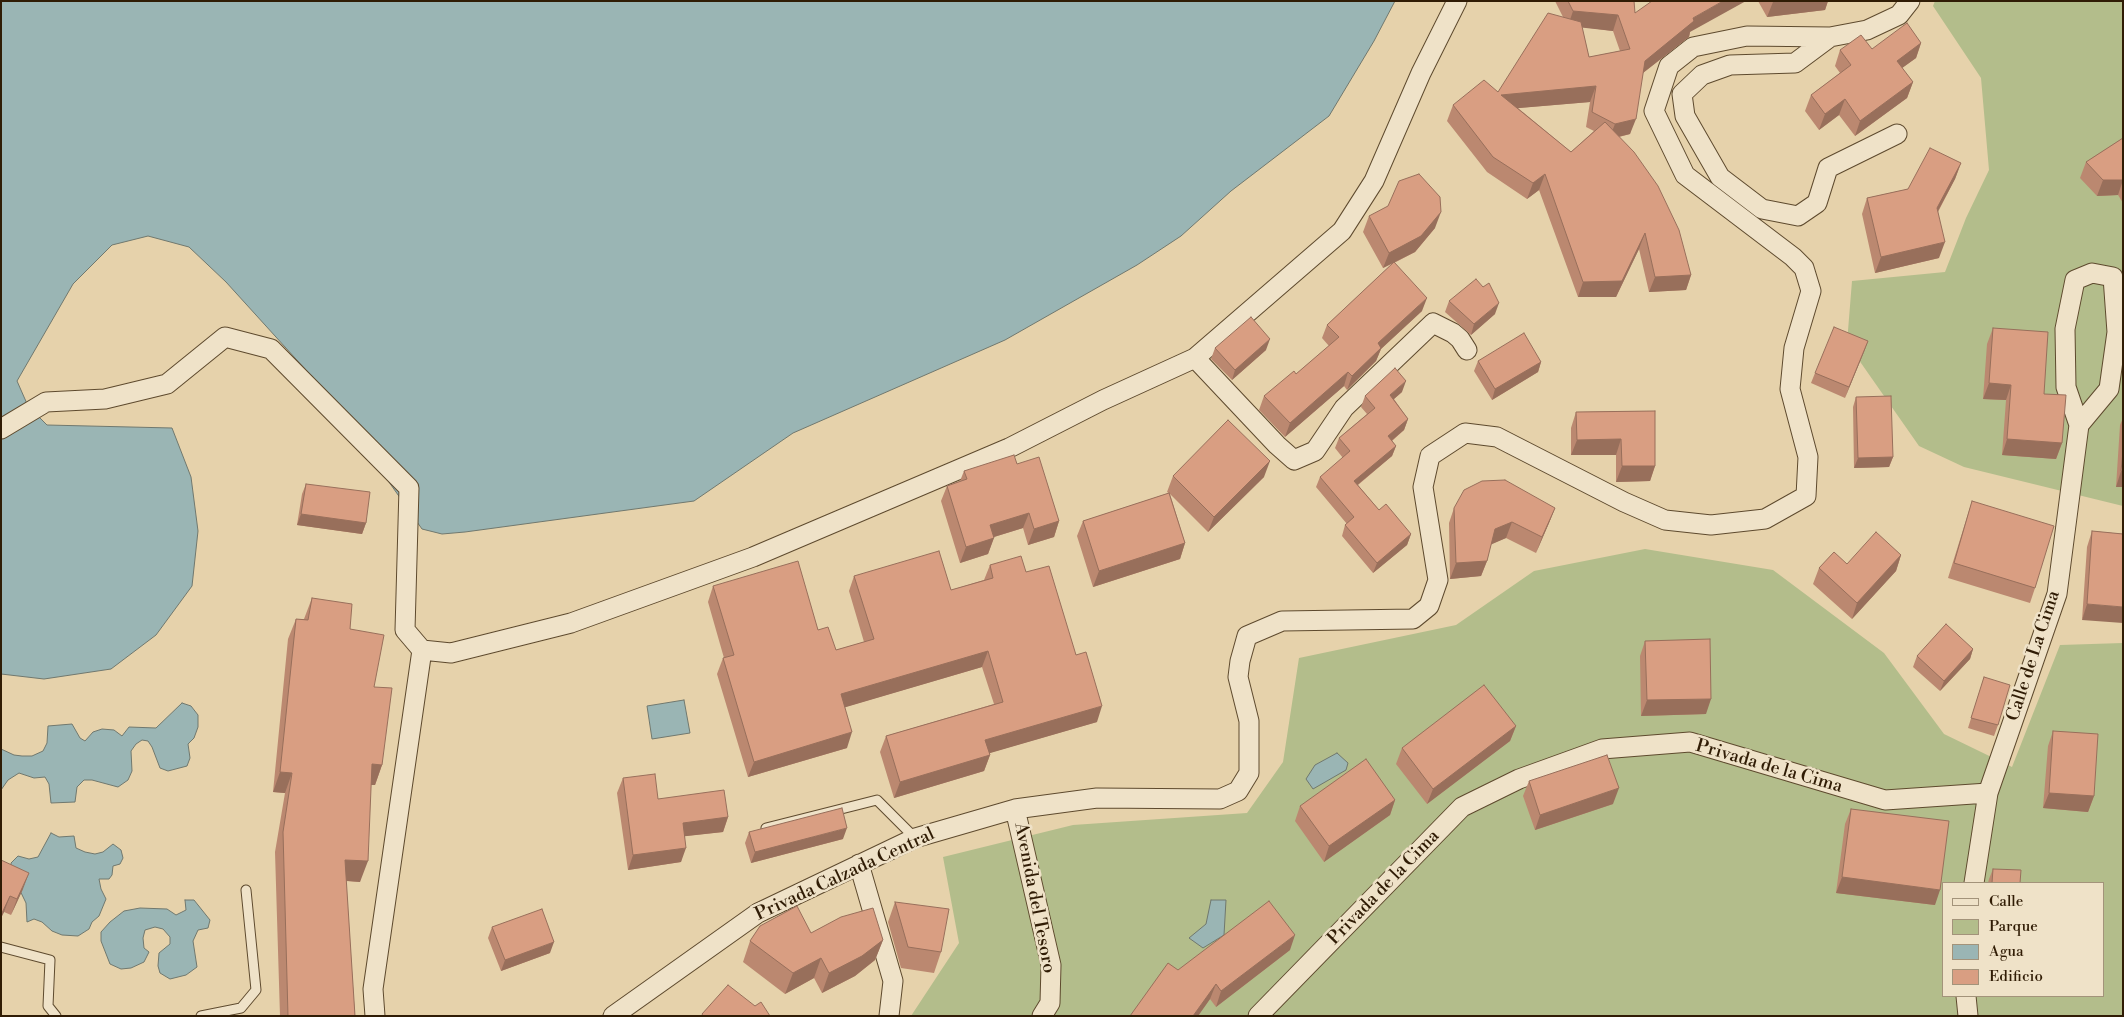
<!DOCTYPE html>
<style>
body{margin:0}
#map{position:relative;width:2124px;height:1017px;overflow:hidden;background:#e6d2ab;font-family:"Libre Bodoni",serif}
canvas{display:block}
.frame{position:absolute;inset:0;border:2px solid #301c05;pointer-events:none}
.legend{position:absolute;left:1942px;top:882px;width:162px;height:115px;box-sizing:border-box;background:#efe2c8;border:1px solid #a3937a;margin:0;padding:6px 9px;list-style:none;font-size:15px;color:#301c05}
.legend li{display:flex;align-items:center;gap:10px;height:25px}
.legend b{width:25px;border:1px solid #a3937a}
</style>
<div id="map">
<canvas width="2124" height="1017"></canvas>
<div class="frame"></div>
<ul class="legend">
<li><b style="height:6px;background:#efe2c8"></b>Calle</li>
<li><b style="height:14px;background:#b3bd8b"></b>Parque</li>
<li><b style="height:14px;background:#9ab5b4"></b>Agua</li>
<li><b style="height:14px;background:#d99e82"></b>Edificio</li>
</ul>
</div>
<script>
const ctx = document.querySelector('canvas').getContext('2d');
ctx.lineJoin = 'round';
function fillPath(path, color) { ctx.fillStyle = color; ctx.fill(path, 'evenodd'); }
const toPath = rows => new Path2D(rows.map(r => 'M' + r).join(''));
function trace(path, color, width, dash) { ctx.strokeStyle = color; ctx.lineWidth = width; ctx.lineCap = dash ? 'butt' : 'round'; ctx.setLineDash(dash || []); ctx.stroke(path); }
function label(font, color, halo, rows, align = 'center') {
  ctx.font = font + ' "Libre Bodoni",serif'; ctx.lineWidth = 5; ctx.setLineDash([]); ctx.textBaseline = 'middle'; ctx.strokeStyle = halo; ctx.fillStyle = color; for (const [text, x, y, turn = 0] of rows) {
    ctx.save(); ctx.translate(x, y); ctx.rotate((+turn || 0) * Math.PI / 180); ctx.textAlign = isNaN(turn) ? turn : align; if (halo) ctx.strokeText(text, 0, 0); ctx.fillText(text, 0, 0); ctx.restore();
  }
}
fillPath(toPath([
 [1935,1,2123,1,2123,506,1964,467,1919,446,1847,343,1852,281,1945,272,1966,218,1989,170,1981,78,1933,6],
 [1645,549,1773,570,1884,653,1944,734,2012,767,2060,645,2123,643,2123,1016,911,1016,959,943,943,857,1073,825,1247,813,1283,762,1299,658,1456,625,1534,571],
 [1943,883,2103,883,2103,996,1943,996]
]), '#b3bd8b');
const water = toPath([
 [1,1,1395,1,1374,41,1329,116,1231,191,1181,236,1137,265,1005,340,793,433,694,501,465,532,442,534,422,529,325,391,226,282,189,247,148,236,112,245,73,284,17,381,28,406,47,425,172,428,191,477,198,531,192,586,156,635,111,669,44,679,1,674,1,1],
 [684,700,690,733,652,739,647,706,684,700],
 [182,703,191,706,198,715,198,727,194,738,188,744,190,758,187,766,168,771,160,768,152,747,148,741,142,740,136,744,131,751,132,771,128,780,118,787,92,780,84,780,77,787,75,802,51,803,49,784,45,777,34,778,19,773,8,780,1,790,1,749,14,755,22,756,32,756,43,751,47,743,48,726,72,724,80,738,85,741,93,732,102,729,114,730,122,736,129,727,156,728,182,703],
 [1337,753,1348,763,1346,770,1313,789,1306,779,1315,765,1337,753],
 [51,833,59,837,74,836,76,848,85,852,95,854,103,852,113,844,121,850,123,858,120,864,113,866,112,875,109,879,99,879,101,889,106,899,99,916,92,922,89,929,78,936,62,935,52,931,42,922,34,919,27,922,26,903,12,874,11,863,18,856,29,859,38,857,51,833],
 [185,900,194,900,210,920,208,928,198,930,193,941,197,967,186,975,170,979,160,973,158,966,159,953,170,944,170,937,163,929,155,927,145,930,143,938,144,948,149,952,144,962,131,968,121,969,110,964,101,941,101,932,110,922,124,911,140,908,167,909,176,915,186,910,185,900],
 [1211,900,1226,900,1224,935,1203,948,1189,938,1206,924,1211,900]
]);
fillPath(water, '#9ab5b4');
trace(water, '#70786e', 1);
const service = toPath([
 [766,828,877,800,915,838],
 [1,947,50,960,48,1006,56,1016],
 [201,1016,241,1008,256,990,246,890]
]);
const minor = toPath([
 [1830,37,1795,63,1730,65,1702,75,1682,94,1685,116,1720,177,1762,209,1798,216,1817,203,1828,168,1897,134],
 [1195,358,1342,231,1374,181,1421,73,1457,1],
 [1,429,46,402,105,399,167,384,225,337,271,349,409,488,405,630,422,650,451,653,571,623,753,557,1009,448,1103,400,1195,358,1277,445,1294,460,1315,451,1344,408,1433,323,1453,333,1460,339,1467,350],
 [1015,809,1051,965,1050,1003,1042,1016],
 [859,864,893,981,889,1016],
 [1974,883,1988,793,2057,594,2079,425,2066,387,2065,329,2075,280,2092,273,2113,277,2117,332,2109,389,2079,425],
 [1966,996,1968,1016],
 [375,1016,373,989,422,650],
 [613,1016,758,913,915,838,1015,809,1097,798,1220,799,1238,791,1249,773,1249,721,1238,677,1240,661,1247,636,1282,621,1413,619,1429,606,1438,580,1423,487,1430,456,1465,433,1497,437,1624,502,1665,520,1711,525,1765,519,1806,496,1808,457,1790,389,1794,348,1811,291,1804,268,1793,257,1685,175,1654,111,1669,66,1693,47,1747,36,1830,37,1867,30,1899,15,1910,1],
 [1258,1016,1462,807,1519,779,1602,749,1690,742,1885,800,1988,793]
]);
trace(service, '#5e4a2e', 11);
trace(minor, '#5e4a2e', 21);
trace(service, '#efe2c8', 9);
trace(minor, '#efe2c8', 19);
fillPath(toPath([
 [1555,1,1634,1,1635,13,1690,32,1689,37,1643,73,1630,134,1619,137,1691,275,1686,290,1649,292,1639,249,1616,297,1578,297,1539,190,1527,199,1487,172,1447,121,1453,105,1498,92,1563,17],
 [1582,27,1613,31,1620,51,1589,57],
 [1590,102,1586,127,1594,131,1571,152,1518,108],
 [1758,1,1828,1,1825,10,1767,17],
 [1921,43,1916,58,1902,68,1913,82,1907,98,1855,136,1839,115,1819,130,1805,111,1811,95,1840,73,1835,66,1840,50,1872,49],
 [2123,138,2123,203,2118,195,2097,196,2080,178,2086,162],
 [1961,163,1955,179,1938,212,1939,258,1875,273,1862,214,1867,198,1908,189],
 [1369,216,1435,228,1415,252,1394,263,1422,311,1381,349,1376,361,1347,390,1344,386,1285,437,1259,410,1264,396,1296,374,1329,346,1322,338,1327,325,1393,263,1383,268,1363,232],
 [1449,301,1495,314,1471,335,1445,312],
 [1993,328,2044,394,2062,443,2056,459,2002,455,2006,400,1983,399,1987,344],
 [1868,341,1845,398,1811,383,1815,373],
 [1215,348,1266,350,1232,380,1211,359],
 [1478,361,1541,362,1538,372,1492,400,1474,371],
 [1402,392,1394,399,1408,419,1404,430,1392,441,1396,446,1392,456,1358,485,1379,510,1411,534,1407,545,1373,573,1342,536,1345,525,1347,524,1316,487,1320,477,1343,458,1335,448,1339,438,1367,414,1361,407,1365,396],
 [1856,397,1893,457,1889,467,1854,468,1853,407],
 [1655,411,1655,466,1650,481,1616,482,1616,455,1571,455,1571,428,1576,412],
 [2123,418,2123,487,2116,487,2120,425],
 [1017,464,1059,521,1054,537,1028,545,1023,528,994,537,988,554,960,563,941,501,947,486,960,481,964,471],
 [1173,476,1264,477,1208,532,1170,494,1185,543,1180,559,1093,587,1077,536,1083,521,1169,493,1167,492],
 [306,484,366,523,362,534,297,525,302,494],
 [1972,501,2035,588,2030,603,1948,578,1967,517],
 [1454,508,1555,508,1549,523,1536,553,1506,538,1491,544,1487,561,1481,576,1450,579,1449,523],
 [2092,531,2123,534,2082,620,2087,547],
 [1901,555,1896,571,1852,619,1813,584,1819,568],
 [990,565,1026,572,1076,655,1097,722,989,753,990,755,984,771,894,798,880,752,886,736,994,704,982,667,845,707,847,748,748,777,717,674,723,658,724,658,708,602,713,586,818,630,836,650,864,642,849,591,854,576,951,590,984,580],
 [312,598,350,629,374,687,382,765,375,785,371,785,360,882,346,881,355,1016,280,1016,275,852,285,793,273,792,288,639,296,619,304,619],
 [1645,641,1706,714,1641,716,1640,656],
 [1973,649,1970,659,1940,691,1913,667,1917,656],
 [1984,677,1998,725,1994,736,1968,728],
 [1516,726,1510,741,1427,804,1396,764,1402,748],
 [2053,731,2094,796,2088,812,2043,808,2048,746],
 [623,778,658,799,728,817,723,832,685,836,681,862,628,870,617,793],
 [1529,781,1613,804,1535,830,1523,796],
 [1395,800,1390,815,1324,862,1295,821,1300,806],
 [1851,809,1935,905,1836,893,1845,824],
 [749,832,843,839,751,863,745,843],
 [1,860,23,889,11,915,4,912,1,918],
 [1993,869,2020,883,1988,883,1989,879],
 [895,902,941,952,934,973,901,968,888,922],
 [492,927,550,953,501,971,488,938],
 [811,933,883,940,875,960,855,976,822,993,814,978,785,994,743,962,750,941],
 [1290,950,1216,1007,1210,999,1198,1016,1130,1016,1178,970]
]), '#bb8870');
fillPath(toPath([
 [1723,1,1746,1,1690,32,1689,37,1639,76,1645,61,1693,18],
 [1828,1,1825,10,1767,17,1773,2],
 [1573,11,1618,15,1613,31,1568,26],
 [1921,43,1916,58,1891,76,1897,61],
 [1913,82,1907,98,1855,136,1860,121],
 [1596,86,1590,102,1496,110,1501,95],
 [1845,99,1839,115,1819,130,1825,114],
 [1636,119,1630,134,1609,139,1615,124],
 [1961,163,1955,179,1931,224,1937,208],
 [1545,174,1539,190,1527,199,1533,183],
 [2103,180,2123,180,2118,195,2097,196],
 [1441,212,1435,228,1415,252,1383,268,1389,253],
 [1645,233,1639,249,1616,297,1578,297,1583,282],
 [1945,242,1939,258,1875,273,1881,257],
 [1691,275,1686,290,1649,292,1655,277],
 [1427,298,1422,311,1381,349,1376,361,1347,390,1352,376,1378,343],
 [1499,303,1495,314,1471,335,1474,324],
 [1270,339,1266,350,1232,380,1235,370],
 [1868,341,1864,352,1845,398,1849,387],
 [1541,362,1538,372,1492,400,1495,389],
 [1348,372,1344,386,1285,437,1290,423],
 [1406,381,1402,392,1387,405,1390,395],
 [1989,383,2011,385,2006,400,1983,399],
 [1408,419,1404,430,1384,447,1388,436],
 [1621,439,1616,455,1571,455,1577,440],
 [2007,439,2062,443,2056,459,2002,455],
 [1396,446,1392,456,1350,491,1354,481],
 [1893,457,1889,467,1854,468,1858,458],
 [1270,461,1264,477,1208,532,1214,517],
 [1622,466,1655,466,1650,481,1616,482],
 [2121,471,2123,471,2123,487,2116,487],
 [1555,508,1549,523,1536,553,1542,537],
 [1029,513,1023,528,984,540,990,525],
 [301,514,366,523,362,534,297,525],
 [1059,521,1054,537,1028,545,1034,529],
 [1512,522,1506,538,1490,545,1495,529],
 [1411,534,1407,545,1373,573,1377,563],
 [994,538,988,554,960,563,966,547],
 [1185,543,1180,559,1093,587,1099,571],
 [1901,555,1896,571,1852,619,1857,603],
 [1487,561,1481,576,1450,579,1456,563],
 [2087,604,2123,607,2123,623,2082,620],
 [1973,649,1970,659,1940,691,1944,681],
 [988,651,982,667,836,710,841,694],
 [1711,699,1706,714,1641,716,1647,700],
 [1102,706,1097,722,980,756,985,740],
 [1516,726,1510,741,1427,804,1433,789],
 [852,732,847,748,748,777,754,762],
 [990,755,984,771,894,798,900,782],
 [372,764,382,765,375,785,365,785],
 [280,772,292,773,285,793,273,792],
 [1619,788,1613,804,1535,830,1540,815],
 [2049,793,2094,796,2088,812,2043,808],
 [1395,800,1390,815,1324,862,1329,846],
 [728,817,723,832,678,837,683,823],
 [847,828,843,839,751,863,755,852],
 [686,848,681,862,628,870,633,855],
 [345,860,368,861,360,882,337,880],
 [29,873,23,889,11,915,17,899],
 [1842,877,1940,890,1935,905,1836,893],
 [10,896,4,912,1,918,2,913],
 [1295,935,1290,950,1216,1007,1221,991],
 [883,940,875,960,855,976,822,993,829,973],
 [554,942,550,953,501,971,505,960],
 [821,958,814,978,785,994,793,973],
 [1216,984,1210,999,1198,1016,1193,1016]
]), '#986f5b');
const building = toPath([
 [1568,1,1634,1,1635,13,1652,1,1723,1,1693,18,1694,21,1645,61,1636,119,1615,124,1592,112,1596,86,1501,95,1571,152,1605,122,1634,152,1658,186,1679,230,1691,275,1655,277,1645,233,1622,281,1583,282,1545,174,1533,183,1493,157,1453,105,1484,80,1498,92,1548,13,1581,22,1589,57,1630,49,1618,15,1573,11,1568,1],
 [1907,23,1921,43,1897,61,1913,82,1860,121,1845,99,1825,114,1811,95,1851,65,1840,50,1861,35,1872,49,1907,23],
 [2123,138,2123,180,2103,180,2086,162,2123,138],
 [1930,148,1961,163,1937,208,1945,242,1881,257,1867,198,1908,189,1930,148],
 [1419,174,1440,197,1441,212,1421,236,1389,253,1369,216,1388,206,1399,181,1419,174],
 [1394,262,1427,298,1378,343,1381,348,1352,376,1348,372,1290,423,1264,396,1294,371,1296,374,1339,337,1327,325,1394,262],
 [1476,279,1483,287,1489,283,1499,303,1474,324,1449,301,1476,279],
 [1251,317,1270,339,1235,370,1215,348,1251,317],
 [1834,327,1868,341,1849,387,1815,373,1834,327],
 [1993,328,2048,332,2044,394,2066,395,2062,443,2007,439,2011,385,1989,383,1993,328],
 [1524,333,1541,362,1495,389,1478,361,1524,333],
 [1395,368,1406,381,1390,395,1408,419,1388,436,1396,446,1354,481,1379,510,1386,504,1411,534,1377,563,1345,525,1354,517,1320,477,1350,451,1339,438,1375,408,1365,396,1395,368],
 [1891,396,1893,457,1858,458,1856,397,1891,396],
 [1655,411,1655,466,1622,466,1621,439,1577,440,1576,412,1655,411],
 [1228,420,1270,461,1214,517,1173,476,1228,420],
 [2123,452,2123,471,2121,471,2123,452],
 [1014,455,1017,464,1039,457,1059,521,1034,529,1029,513,990,525,994,538,966,547,947,486,967,479,964,471,1014,455],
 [1505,480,1555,508,1542,537,1512,522,1495,529,1487,561,1456,563,1454,508,1464,490,1482,481,1505,480],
 [306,484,370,492,366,523,301,514,306,484],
 [1169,493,1185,543,1099,571,1083,521,1169,493],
 [1972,501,2054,526,2035,588,1954,563,1972,501],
 [2092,531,2123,534,2123,607,2087,604,2092,531],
 [1876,532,1901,555,1857,603,1819,568,1834,552,1847,564,1876,532],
 [939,551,951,590,993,578,990,565,1021,556,1026,572,1049,566,1076,655,1086,652,1102,706,985,740,990,755,900,782,886,736,1003,702,988,651,841,694,852,732,754,762,723,658,734,655,713,586,798,561,818,630,828,627,836,650,874,639,854,576,939,551],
 [312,598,352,604,350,629,384,635,374,687,392,688,382,765,372,764,368,861,345,860,355,1016,288,1016,283,832,292,773,280,772,296,619,308,620,312,598],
 [1946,624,1973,649,1944,681,1917,656,1946,624],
 [1710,639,1711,699,1647,700,1645,641,1710,639],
 [1984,677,2010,685,1998,725,1971,718,1984,677],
 [1484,685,1516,726,1433,789,1402,748,1484,685],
 [2053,731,2098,734,2094,796,2049,793,2053,731],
 [1607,755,1619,788,1540,815,1529,781,1607,755],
 [1366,759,1395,800,1329,846,1300,806,1366,759],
 [655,774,658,799,724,790,728,817,683,823,686,848,633,855,623,778,655,774],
 [842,808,847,828,755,852,749,832,842,808],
 [1851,809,1949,821,1940,890,1842,877,1851,809],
 [1,860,29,873,17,899,10,896,2,913,1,912,1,860],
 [1993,869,2021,870,2020,883,1992,883,1993,869],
 [1269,901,1295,935,1221,991,1216,984,1193,1016,1130,1016,1168,963,1178,970,1269,901],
 [895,902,949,909,941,952,908,947,895,902],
 [797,906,811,933,841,917,873,908,883,940,862,956,829,973,821,958,793,973,750,941,760,926,797,906],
 [542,909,554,942,505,960,492,927,542,909],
 [728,985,755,1006,761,1002,770,1016,703,1016,702,1014,728,985]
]);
fillPath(building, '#d99e82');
trace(building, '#986f5b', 1);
label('18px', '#301c05', '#efe2c8', [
 ["Calle de La Cima",2034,656,-72],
 ["Privada de la Cima",1769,767,16],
 ["Privada Calzada Central",845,875,-25],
 ["Privada de la Cima",1384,888,-46],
 ["Avenida del Tesoro",1034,898,79]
]);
</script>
